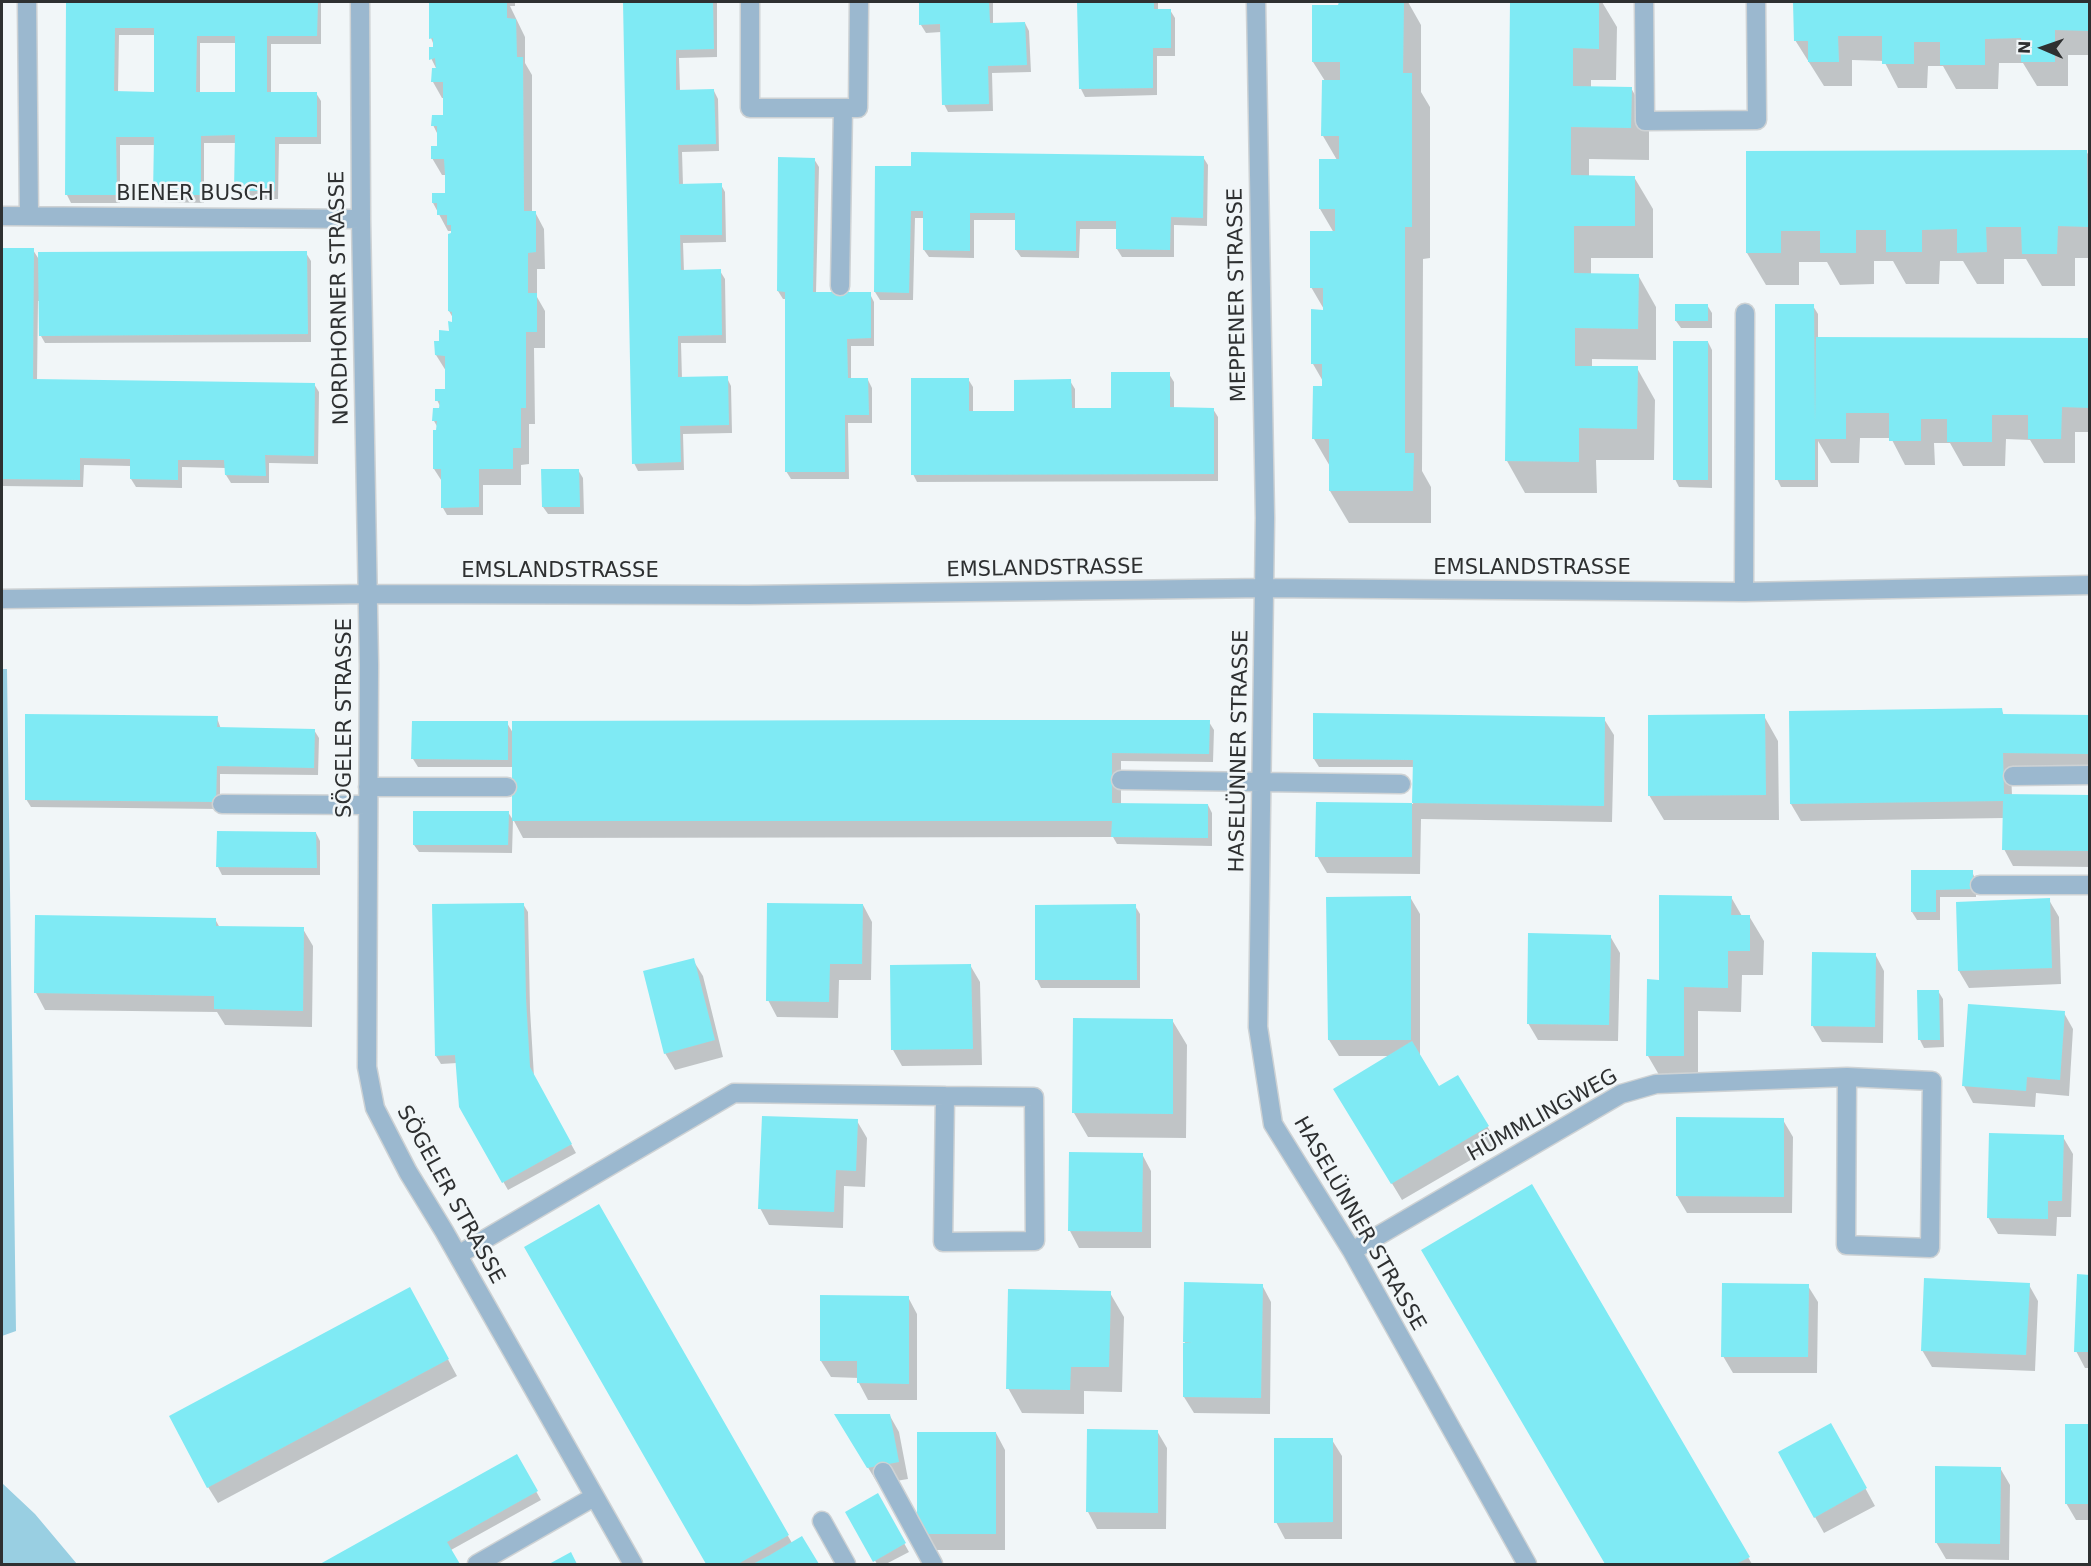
<!DOCTYPE html>
<meta charset="utf-8">
<style>
body{margin:0}
#map{position:relative;width:2091px;height:1566px;overflow:hidden;background:#f1f6f8;font-family:"DejaVu Sans",sans-serif}
canvas{display:block}
.frame{position:absolute;inset:0;border:3px solid #2e3031;pointer-events:none}
.north{position:absolute;left:2013px;top:18px;width:60px;height:60px;-webkit-text-stroke:4px #f1f6f8;paint-order:stroke;rotate:272deg;font-size:16px;font-weight:700;line-height:24px;text-align:center;color:#2e3031}
.north::after{content:'';display:block;margin:auto;width:21px;height:27px;background:#2e3031;clip-path:polygon(50% 0,100% 100%,50% 72%,0 100%)}
</style>
<div id="map">
<canvas width="2091" height="1566"></canvas>
<div class="frame"></div>
<div class="north">N</div>
</div>
<script>
const ctx = document.querySelector('canvas').getContext('2d');
ctx.lineJoin = 'round';
function fillPath(path, color) { ctx.fillStyle = color; ctx.fill(path, 'evenodd'); }
const toPath = rows => new Path2D(rows.map(r => 'M' + r).join(''));
function trace(path, color, width, dash) { ctx.strokeStyle = color; ctx.lineWidth = width; ctx.lineCap = dash ? 'butt' : 'round'; ctx.setLineDash(dash || []); ctx.stroke(path); }
function label(font, color, halo, rows, align = 'center') {
  ctx.font = font + ' "DejaVu Sans",sans-serif'; ctx.lineWidth = 5; ctx.setLineDash([]); ctx.textBaseline = 'middle'; ctx.strokeStyle = halo; ctx.fillStyle = color; for (const [text, x, y, turn = 0] of rows) {
    ctx.save(); ctx.translate(x, y); ctx.rotate((+turn || 0) * Math.PI / 180); ctx.textAlign = isNaN(turn) ? turn : align; if (halo) ctx.strokeText(text, 0, 0); ctx.fillText(text, 0, 0); ctx.restore();
  }
}
fillPath(toPath([
 [2,669,7,669,16,1331,2,1336],
 [2,1483,35,1514,77,1564,2,1564]
]), '#99cfe2');
fillPath(toPath([
 [67,2,321,2,321,44,271,44,271,93,316,93,321,101,321,144,279,144,278,199,241,199,236,191,236,143,204,143,204,203,159,202,155,194,155,145,120,145,120,203,71,203,67,195],
 [119,35,155,35,155,93,118,93],
 [200,43,236,43,236,93,200,93],
 [431,2,515,2,515,6,510,6,525,37,525,63,532,75,532,212,535,212,544,229,545,269,537,269,537,297,545,311,545,348,534,348,535,424,529,424,529,464,521,465,521,485,483,485,483,515,447,515,443,508,443,483,434,469,438,428,434,421,441,408,437,400,447,391,446,371,436,355,441,342,450,332,454,323,453,318,449,311,453,235,453,231,448,231,433,203,446,195,446,175,442,175,432,158,438,148,438,135,433,125,444,117,444,98,442,98,433,82,437,70,431,58,435,48,431,38],
 [624,2,717,2,717,57,679,58,680,91,714,91,718,99,719,151,682,152,683,185,721,185,725,192,726,242,683,243,684,272,720,271,725,279,726,343,681,343,682,379,727,378,731,386,732,433,683,434,684,470,638,471,634,463],
 [920,2,1020,2,993,2,993,24,1025,23,1029,31,1031,72,992,73,993,111,948,112,944,104,941,32,926,33,921,25],
 [1079,2,1158,2,1158,11,1170,10,1175,18,1175,56,1157,56,1157,95,1085,97,1081,89],
 [1340,2,1408,2,1421,25,1421,92,1430,107,1430,258,1423,259,1422,471,1431,487,1431,523,1349,523,1330,491,1331,468,1314,439,1324,383,1313,364,1325,311,1311,287,1334,233,1320,209,1337,160,1323,136,1325,81,1313,62,1340,7],
 [1511,2,1602,2,1617,27,1616,80,1591,80,1591,88,1631,88,1649,120,1649,160,1589,159,1589,177,1634,177,1653,209,1653,258,1591,258,1591,275,1638,275,1656,307,1656,360,1592,359,1592,367,1637,368,1655,400,1654,460,1596,460,1597,493,1525,493,1507,461],
 [1795,2,2090,2,2090,55,2068,55,2068,86,2037,86,2023,63,1999,63,1998,89,1956,89,1943,66,1928,66,1927,88,1898,88,1884,61,1852,60,1852,86,1824,86,1795,40],
 [2086,151,2090,157,2090,258,2075,258,2075,286,2042,286,2026,259,2004,259,2004,284,1977,284,1963,261,1940,261,1939,284,1906,284,1893,261,1874,261,1874,284,1840,285,1827,262,1799,262,1799,285,1766,285,1747,253,1747,152],
 [1203,157,1208,165,1207,226,1174,225,1174,257,1122,257,1117,249,1118,229,1080,229,1079,258,1021,257,1016,250,1016,220,974,220,974,258,929,257,924,250,925,218,915,218,913,300,880,300,875,292,877,168],
 [814,159,819,167,816,293,870,294,874,302,874,346,851,346,851,380,868,380,872,388,872,423,848,423,849,479,791,479,786,471,786,299,783,299,778,291],
 [2,250,33,250,40,261,306,253,311,261,311,342,45,343,41,336,40,301,38,301,37,381,314,384,319,392,318,464,269,463,269,483,231,483,226,475,226,468,182,467,182,488,136,487,131,479,131,466,84,465,83,487,2,486],
 [1707,305,1712,313,1712,328,1681,328,1676,321],
 [1813,306,1818,314,1818,338,2090,339,2090,432,2075,432,2075,463,2044,463,2030,440,2006,439,2005,466,1963,466,1950,443,1934,443,1935,465,1905,465,1891,438,1860,438,1859,463,1831,463,1818,441,1818,487,1781,487,1777,479],
 [1708,342,1712,350,1712,488,1679,487,1675,479],
 [1169,374,1174,382,1174,409,1213,409,1218,417,1218,481,917,482,913,474,968,379,973,387,973,413,1016,413,1070,381,1075,389,1075,410,1113,410],
 [578,470,583,478,584,514,548,514,543,507],
 [2001,710,2004,715,2090,716,2090,770,2011,769,2012,796,2090,796,2090,867,2013,866,2004,849,2005,818,1801,821,1791,804,1790,712],
 [1764,716,1778,741,1779,820,1664,820,1649,795],
 [217,718,221,729,314,730,319,738,318,775,220,774,220,809,31,807,26,799],
 [1604,719,1614,735,1612,822,1421,819,1420,874,1327,873,1317,856,1317,804,1413,804,1414,767,1319,767,1314,759],
 [1209,722,1214,730,1213,762,1121,761,1121,804,1208,805,1212,813,1212,846,1117,844,1113,837,523,838,514,821,514,767,418,767,413,759,414,723,507,723,513,733],
 [508,812,513,820,512,853,419,852,414,845],
 [316,833,320,841,320,875,222,875,218,867],
 [1912,872,1972,872,1976,880,1976,897,1940,897,1940,920,1917,920,1912,912],
 [1410,897,1420,914,1420,1057,1439,1088,1457,1077,1498,1144,1402,1200,1345,1106,1390,1056,1339,1056,1329,1040],
 [1731,897,1742,916,1749,916,1764,941,1763,975,1742,975,1741,1012,1698,1011,1698,1080,1662,1080,1648,1056,1660,981],
 [2049,900,2059,917,2061,984,1969,988,1959,971,1957,903],
 [523,904,528,912,530,1009,534,1077,576,1153,508,1190,460,1106,457,1063,441,1064,436,1056],
 [863,905,872,922,871,980,839,980,838,1018,777,1017,768,1000],
 [1135,906,1140,914,1140,988,1041,988,1037,980],
 [215,919,220,928,303,929,313,946,312,1027,225,1025,217,1012,45,1010,36,993],
 [1610,936,1620,953,1618,1041,1538,1040,1528,1023],
 [1875,954,1884,971,1883,1043,1822,1042,1812,1025],
 [693,960,703,976,723,1057,675,1070,665,1053],
 [970,965,980,982,982,1065,902,1066,893,1050],
 [1918,991,1938,991,1943,999,1944,1047,1924,1048,1920,1040],
 [2064,1013,2073,1029,2069,1096,2036,1093,2035,1107,1973,1103,1964,1086],
 [1172,1020,1187,1045,1186,1138,1088,1137,1074,1113],
 [1783,1120,1793,1137,1792,1213,1687,1213,1677,1196],
 [857,1121,867,1138,865,1187,844,1186,843,1228,769,1225,760,1208],
 [2063,1137,2073,1154,2071,1217,2057,1217,2056,1236,1998,1234,1988,1217],
 [1142,1154,1151,1171,1151,1248,1079,1248,1070,1231],
 [1532,1187,1752,1564,1607,1564,1423,1251],
 [598,1206,792,1543,801,1538,817,1564,708,1564,526,1248],
 [2090,1276,2090,1368,2085,1368,2076,1351],
 [1186,1283,1262,1285,1271,1302,1270,1414,1194,1413,1184,1397],
 [2029,1285,2038,1301,2035,1371,1932,1367,1922,1350],
 [1808,1286,1818,1302,1817,1373,1733,1373,1723,1356],
 [1110,1293,1124,1317,1122,1392,1084,1391,1084,1414,1022,1413,1008,1388],
 [908,1297,917,1314,917,1400,868,1400,859,1383,859,1378,831,1377,821,1361],
 [419,1306,457,1376,218,1503,208,1487],
 [890,1416,899,1432,908,1479,878,1484,846,1431],
 [2090,1426,2090,1520,2076,1520,2066,1503],
 [1157,1431,1167,1448,1166,1529,1097,1529,1088,1512],
 [918,1433,996,1433,1005,1450,1005,1550,928,1550],
 [1332,1440,1342,1456,1342,1539,1285,1539,1276,1522],
 [1840,1442,1875,1506,1824,1533,1815,1517],
 [516,1456,541,1500,451,1550,459,1564,323,1564],
 [2000,1468,2010,1485,2009,1560,1946,1559,1936,1542],
 [877,1495,909,1552,886,1564,877,1564,847,1512]
]), '#0003');
fillPath(toPath([
 [66,2,318,2,317,36,267,36,267,92,317,92,317,137,275,137,275,191,234,191,235,135,201,136,201,195,153,195,154,137,116,137,117,195,65,195],
 [115,28,154,28,154,92,114,91],
 [197,36,235,36,235,92,196,92],
 [429,2,507,2,507,18,516,19,517,57,523,57,524,211,536,211,536,252,528,253,528,293,537,293,537,332,526,332,526,408,521,408,521,448,513,448,513,469,479,469,479,507,441,508,441,469,433,469,433,430,436,430,437,421,432,421,433,408,439,408,440,401,435,401,435,389,445,389,445,356,435,355,434,341,439,341,439,330,449,331,448,321,452,322,452,312,448,311,448,234,451,233,451,225,447,225,447,215,437,215,437,203,432,203,432,193,445,193,445,174,444,159,431,159,431,146,437,146,437,126,431,126,432,115,443,115,443,82,431,82,432,68,436,68,435,58,429,60,429,47,433,47,433,38,429,39],
 [623,2,713,2,714,49,676,50,676,90,714,89,716,144,678,145,679,184,722,183,722,235,680,235,681,270,721,269,722,335,678,336,678,377,728,376,729,425,680,426,681,462,632,464],
 [919,2,989,2,990,23,1025,22,1027,65,988,66,989,104,942,105,940,24,919,25],
 [1077,2,1154,2,1154,9,1171,9,1171,48,1153,48,1153,88,1079,89],
 [1339,2,1404,2,1403,73,1412,73,1412,227,1405,227,1405,453,1414,453,1413,491,1329,491,1329,439,1312,439,1313,386,1322,386,1322,364,1311,364,1311,309,1323,310,1323,288,1310,288,1310,231,1335,231,1335,209,1319,209,1319,159,1339,159,1339,136,1321,136,1322,80,1340,80,1340,62,1312,62,1312,5,1338,5],
 [1510,2,1599,2,1599,49,1573,48,1573,86,1632,87,1631,128,1571,127,1571,175,1635,176,1635,226,1574,226,1574,273,1639,274,1638,329,1575,328,1575,366,1638,366,1637,429,1579,428,1579,462,1505,461],
 [1793,2,2090,2,2090,31,2055,30,2055,62,2021,62,2021,38,1985,39,1985,65,1940,65,1940,42,1914,42,1914,64,1882,64,1882,36,1838,36,1839,62,1808,62,1808,41,1794,41],
 [2087,150,2088,227,2058,226,2057,254,2022,254,2021,227,1986,227,1987,252,1957,253,1957,229,1922,230,1922,252,1886,252,1886,230,1856,230,1856,253,1820,253,1820,231,1781,231,1781,253,1746,253,1746,151],
 [911,152,1204,156,1203,218,1171,217,1170,250,1116,249,1116,221,1076,221,1076,251,1015,250,1015,213,970,213,970,251,923,250,923,211,911,211,909,293,874,292,875,166,911,166],
 [778,157,815,158,813,292,871,292,871,338,847,339,848,378,868,378,869,415,845,415,845,472,785,472,785,292,777,291],
 [2,248,34,248,33,379,315,383,314,456,265,455,266,476,225,475,224,460,178,460,178,480,130,479,130,459,80,458,80,480,2,479],
 [307,251,308,334,39,336,38,252],
 [1675,304,1708,304,1708,321,1675,321],
 [1775,304,1814,304,1815,423,1816,337,2090,338,2090,408,2062,407,2061,439,2028,439,2028,415,1992,415,1992,442,1947,442,1947,419,1921,419,1921,441,1889,441,1889,413,1846,413,1846,439,1815,439,1815,480,1775,480],
 [1673,341,1708,341,1708,480,1673,480],
 [1111,372,1170,372,1170,407,1214,408,1214,474,911,475,911,378,969,378,969,411,1014,411,1014,380,1071,379,1072,408,1111,408],
 [541,469,579,469,580,507,542,507],
 [2002,708,2003,714,2090,715,2090,754,2003,753,2004,794,2090,795,2090,851,2002,850,2003,801,1790,804,1789,711],
 [1313,713,1605,717,1604,806,1412,803,1412,857,1315,857,1316,802,1412,803,1413,760,1313,759],
 [25,714,218,716,217,727,315,729,314,768,217,766,216,802,25,800],
 [1765,714,1766,795,1648,796,1648,715],
 [959,720,1210,720,1209,754,1112,753,1112,803,1208,804,1208,838,1111,837,1112,821,512,821,512,721],
 [412,721,508,721,508,760,411,759],
 [413,811,509,811,508,845,413,845],
 [217,831,316,832,317,868,216,867],
 [1911,870,1973,870,1973,889,1936,890,1936,912,1911,912],
 [1659,895,1732,896,1731,915,1750,915,1750,951,1728,951,1728,988,1684,987,1684,1056,1646,1056,1647,979,1659,980],
 [1411,896,1411,1040,1328,1040,1326,897],
 [2050,898,2052,968,1958,971,1956,902],
 [524,903,526,999,530,1067,572,1144,502,1183,459,1107,455,1055,435,1056,432,904],
 [767,903,863,904,862,964,830,964,829,1002,766,1001],
 [1136,904,1137,980,1035,980,1035,905],
 [35,915,216,918,216,926,304,927,303,1011,214,1009,214,996,34,993],
 [1528,933,1611,935,1609,1025,1527,1024],
 [1812,952,1876,953,1875,1027,1811,1026],
 [694,958,715,1040,664,1054,643,971],
 [971,964,973,1049,891,1050,890,965],
 [1917,990,1939,990,1940,1040,1918,1040],
 [1968,1004,2065,1011,2060,1080,2027,1077,2026,1091,1962,1086],
 [1073,1018,1173,1019,1173,1114,1072,1113],
 [1412,1041,1439,1086,1458,1075,1489,1126,1391,1184,1333,1089],
 [762,1116,858,1119,856,1171,836,1170,834,1212,758,1209],
 [1676,1117,1784,1118,1784,1197,1676,1196],
 [1989,1133,2064,1135,2062,1201,2048,1201,2048,1219,1987,1218],
 [1069,1152,1143,1153,1142,1232,1068,1231],
 [1532,1184,1750,1557,1736,1564,1605,1564,1421,1250],
 [599,1204,789,1535,738,1564,706,1564,524,1247],
 [2077,1274,2090,1275,2090,1352,2074,1352],
 [1924,1278,2030,1283,2026,1355,1921,1351],
 [1184,1282,1263,1284,1261,1398,1183,1397,1183,1343,1192,1342,1183,1342],
 [1722,1283,1809,1284,1808,1357,1721,1357],
 [410,1287,449,1359,207,1488,169,1416],
 [1008,1289,1111,1291,1109,1367,1071,1367,1070,1390,1006,1389],
 [820,1295,909,1296,909,1384,857,1383,857,1361,820,1361],
 [834,1414,890,1414,899,1462,867,1468],
 [1831,1423,1867,1488,1814,1518,1778,1452],
 [2065,1424,2090,1424,2090,1504,2065,1504],
 [1087,1429,1158,1430,1158,1513,1086,1512],
 [917,1432,996,1432,996,1534,917,1534],
 [1274,1438,1333,1438,1333,1522,1274,1523],
 [517,1454,538,1491,447,1542,460,1564,320,1564],
 [1935,1466,2001,1467,2000,1544,1935,1543],
 [878,1493,906,1543,873,1562,845,1512],
 [802,1536,819,1564,753,1564,770,1555],
 [571,1552,577,1564,549,1564]
]), '#7feaf4');
const minor = toPath([
 [27,2,29,216],
 [360,2,361,219,369,665,367,1067,375,1108,408,1172,444,1231,633,1564],
 [750,2,750,108,858,108,859,2],
 [1256,2,1265,518,1258,1027,1273,1124,1352,1251,1527,1564],
 [1644,2,1645,121,1757,120,1756,2],
 [2,216,361,219],
 [840,286,843,108],
 [1744,592,1745,313],
 [2,599,368,594,748,595,1264,588,1744,592,2090,585],
 [2013,776,2090,775],
 [1121,780,1401,784],
 [368,787,507,787],
 [222,804,368,805],
 [1980,885,2090,885],
 [1352,1251,1621,1094,1656,1084,1847,1077,1932,1081,1930,1248,1846,1245,1847,1077],
 [458,1255,734,1093,945,1096,943,1242,1035,1241,1034,1097,945,1096],
 [883,1472,933,1564],
 [822,1521,846,1564],
 [477,1564,594,1497]
]);
trace(minor, '#ced2d4', 21);
trace(minor, '#9bb8cf', 18);
label('21px', '#2e3031', '#f1f6f8', [
 ["BIENER BUSCH",195,195],
 ["MEPPENER STRASSE",1238,295,-91],
 ["NORDHORNER STRASSE",340,298,-91],
 ["EMSLANDSTRASSE",1045,569,-1],
 ["EMSLANDSTRASSE",1532,569],
 ["EMSLANDSTRASSE",560,572],
 ["SÖGELER STRASSE",346,718,-90],
 ["HASELÜNNER STRASSE",1240,751,-89],
 ["HÜMMLINGWEG",1543,1116,-29],
 ["SÖGELER STRASSE",450,1195,61],
 ["HASELÜNNER STRASSE",1359,1224,60]
]);
</script>
